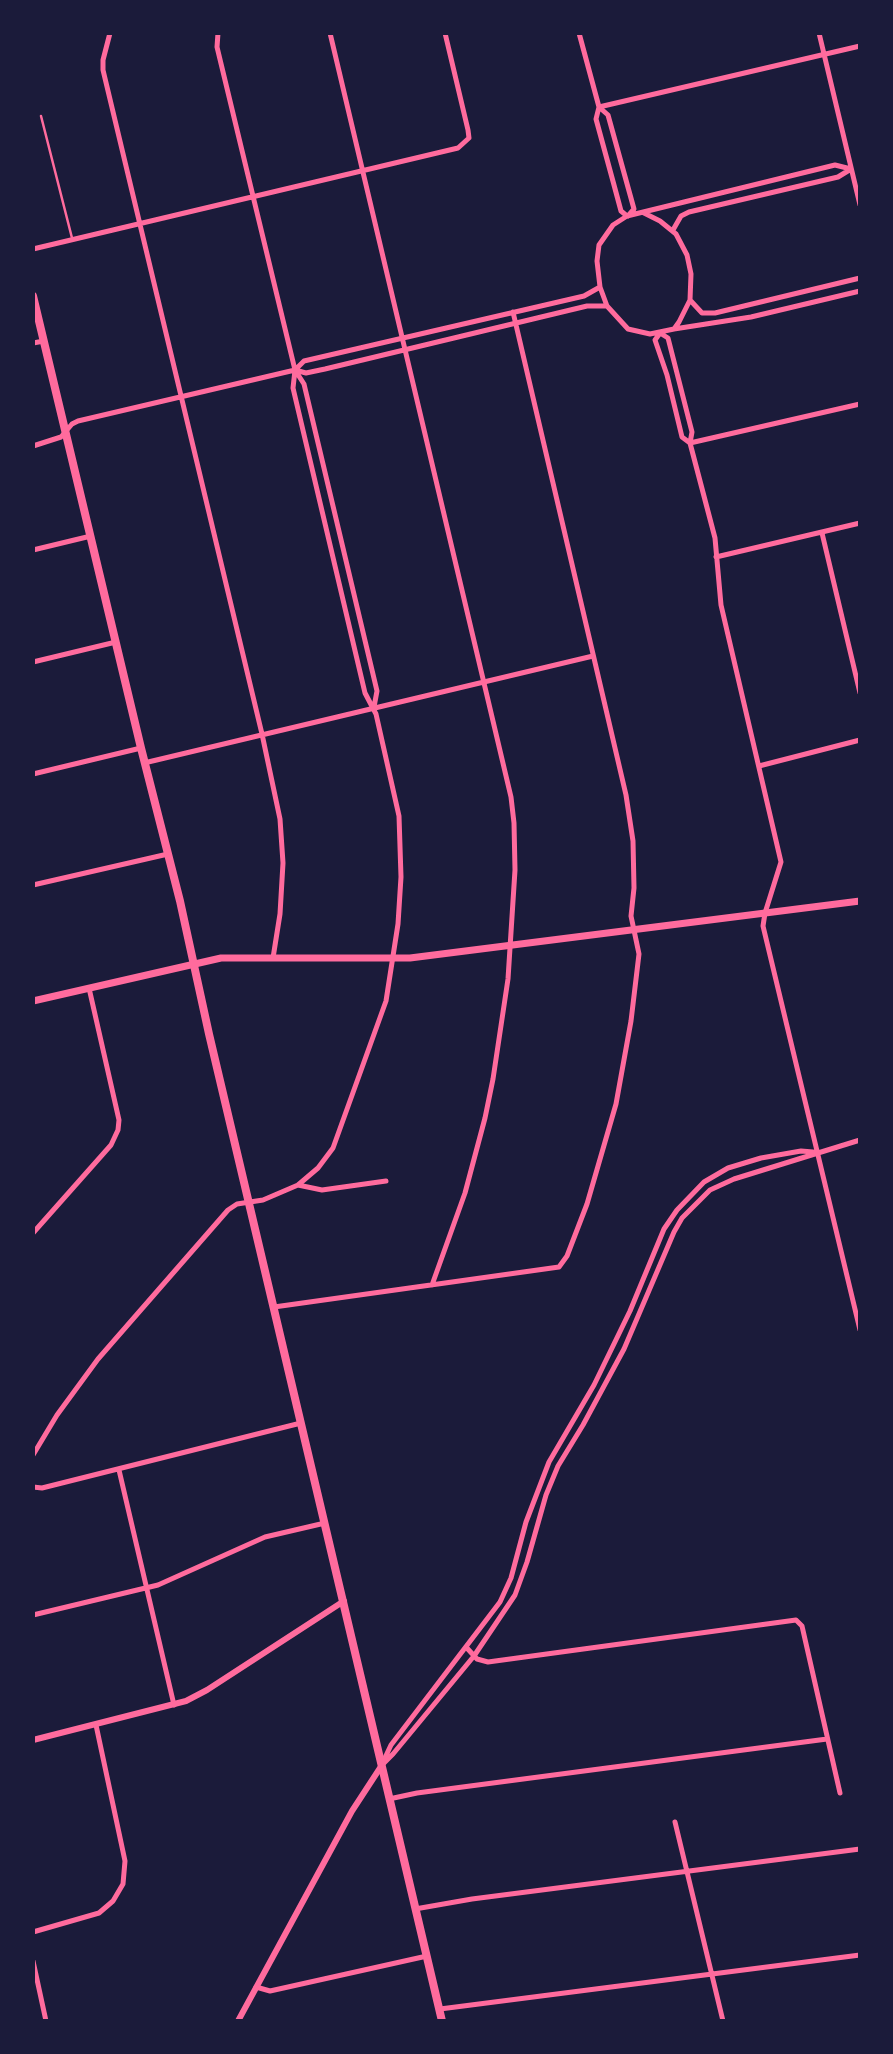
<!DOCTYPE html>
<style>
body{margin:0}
#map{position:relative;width:893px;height:2054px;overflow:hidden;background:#1b1b3a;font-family:"Times New Roman",serif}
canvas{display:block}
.frame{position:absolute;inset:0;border:35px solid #1b1b3a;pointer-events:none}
</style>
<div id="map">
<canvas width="893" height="2054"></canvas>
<div class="frame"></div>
</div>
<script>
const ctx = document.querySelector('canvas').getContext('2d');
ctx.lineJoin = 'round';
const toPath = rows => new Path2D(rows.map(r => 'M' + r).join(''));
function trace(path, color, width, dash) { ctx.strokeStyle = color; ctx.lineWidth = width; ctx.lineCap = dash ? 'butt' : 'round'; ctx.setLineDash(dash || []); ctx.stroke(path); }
trace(toPath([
 [41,116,72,238]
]), '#ff6b9d', 2.5);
trace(toPath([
 [110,33,103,60,103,70,262,734,280,819,283,863,280,914,273,958],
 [330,33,511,797,514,823,515,870,508,979,493,1079,485,1118,465,1193,432,1285],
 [579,33,599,107,596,119,614,185,621,211,627,216],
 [819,33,860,205],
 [599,107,860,46],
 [599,107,608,115,634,209,628,216],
 [644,213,660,221,676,234,687,255,691,274,690,300,679,322,674,329,650,334,628,329,607,306,600,287,597,261,599,245,613,225,627,216,835,165,851,169],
 [673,230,681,216,689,212,838,177,851,169],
 [33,249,458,148,469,138,468,130,445,33],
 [690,300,702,313,715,313,860,278],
 [674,329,751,317,860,291],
 [660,333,668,338,692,432,690,443,715,538,721,605,781,862,765,913,763,926,860,1330],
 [660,333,655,340,667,375,682,437,690,443],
 [33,343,44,341],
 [295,370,304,384,377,691,374,707],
 [295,370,304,361,584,296,600,287],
 [690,443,860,404],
 [33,446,61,437,72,424,78,421,295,370,306,373,325,369,587,306,607,306],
 [822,533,860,693],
 [33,550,91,536],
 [716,557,860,523],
 [33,662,116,642],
 [144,763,593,656],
 [759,766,860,740],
 [33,774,141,748],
 [33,885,168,854],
 [298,1185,322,1190,386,1181],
 [33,1233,111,1145,118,1130,119,1120,89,988],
 [274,1307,559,1267,567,1256,587,1204,616,1104,631,1021,639,954,631,916,634,888,633,841,626,795,513,312],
 [33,1455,57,1415,98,1359,228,1210,237,1204,263,1200,298,1185,318,1168,333,1148,386,1001,398,924,401,877,399,816,376,714,365,693,293,388,295,370,217,47,218,33],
 [119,1470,174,1705],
 [33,1487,42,1488,301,1423],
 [33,1615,158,1585,265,1537,325,1523],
 [466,1647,477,1659,488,1662,796,1620,802,1626,840,1793],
 [383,1762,391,1745,500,1602,511,1578,526,1522,549,1462,594,1385,630,1311,664,1229,677,1210,704,1182,728,1168,761,1158,801,1151,813,1152],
 [382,1765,393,1754,474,1656,515,1595,527,1562,546,1495,558,1466,583,1425,624,1349,674,1232,682,1218,710,1190,734,1179,860,1140],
 [389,1799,417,1793,827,1739],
 [675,1822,723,2021],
 [415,1909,472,1899,860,1849],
 [33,1932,99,1913,113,1901,123,1884,125,1861,96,1725],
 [33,1961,46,2021],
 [256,1987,270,1991,427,1956],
 [440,2009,860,1955]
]), '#ff6b9d', 5);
trace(toPath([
 [33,1740,186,1701,207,1690,344,1601],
 [238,2021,352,1811,382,1765]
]), '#ff6b9d', 6);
trace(toPath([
 [33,1001,221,958,410,958,860,901]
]), '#ff6b9d', 7);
trace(toPath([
 [33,296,141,748,180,901,209,1034,442,2021]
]), '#ff6b9d', 8);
</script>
